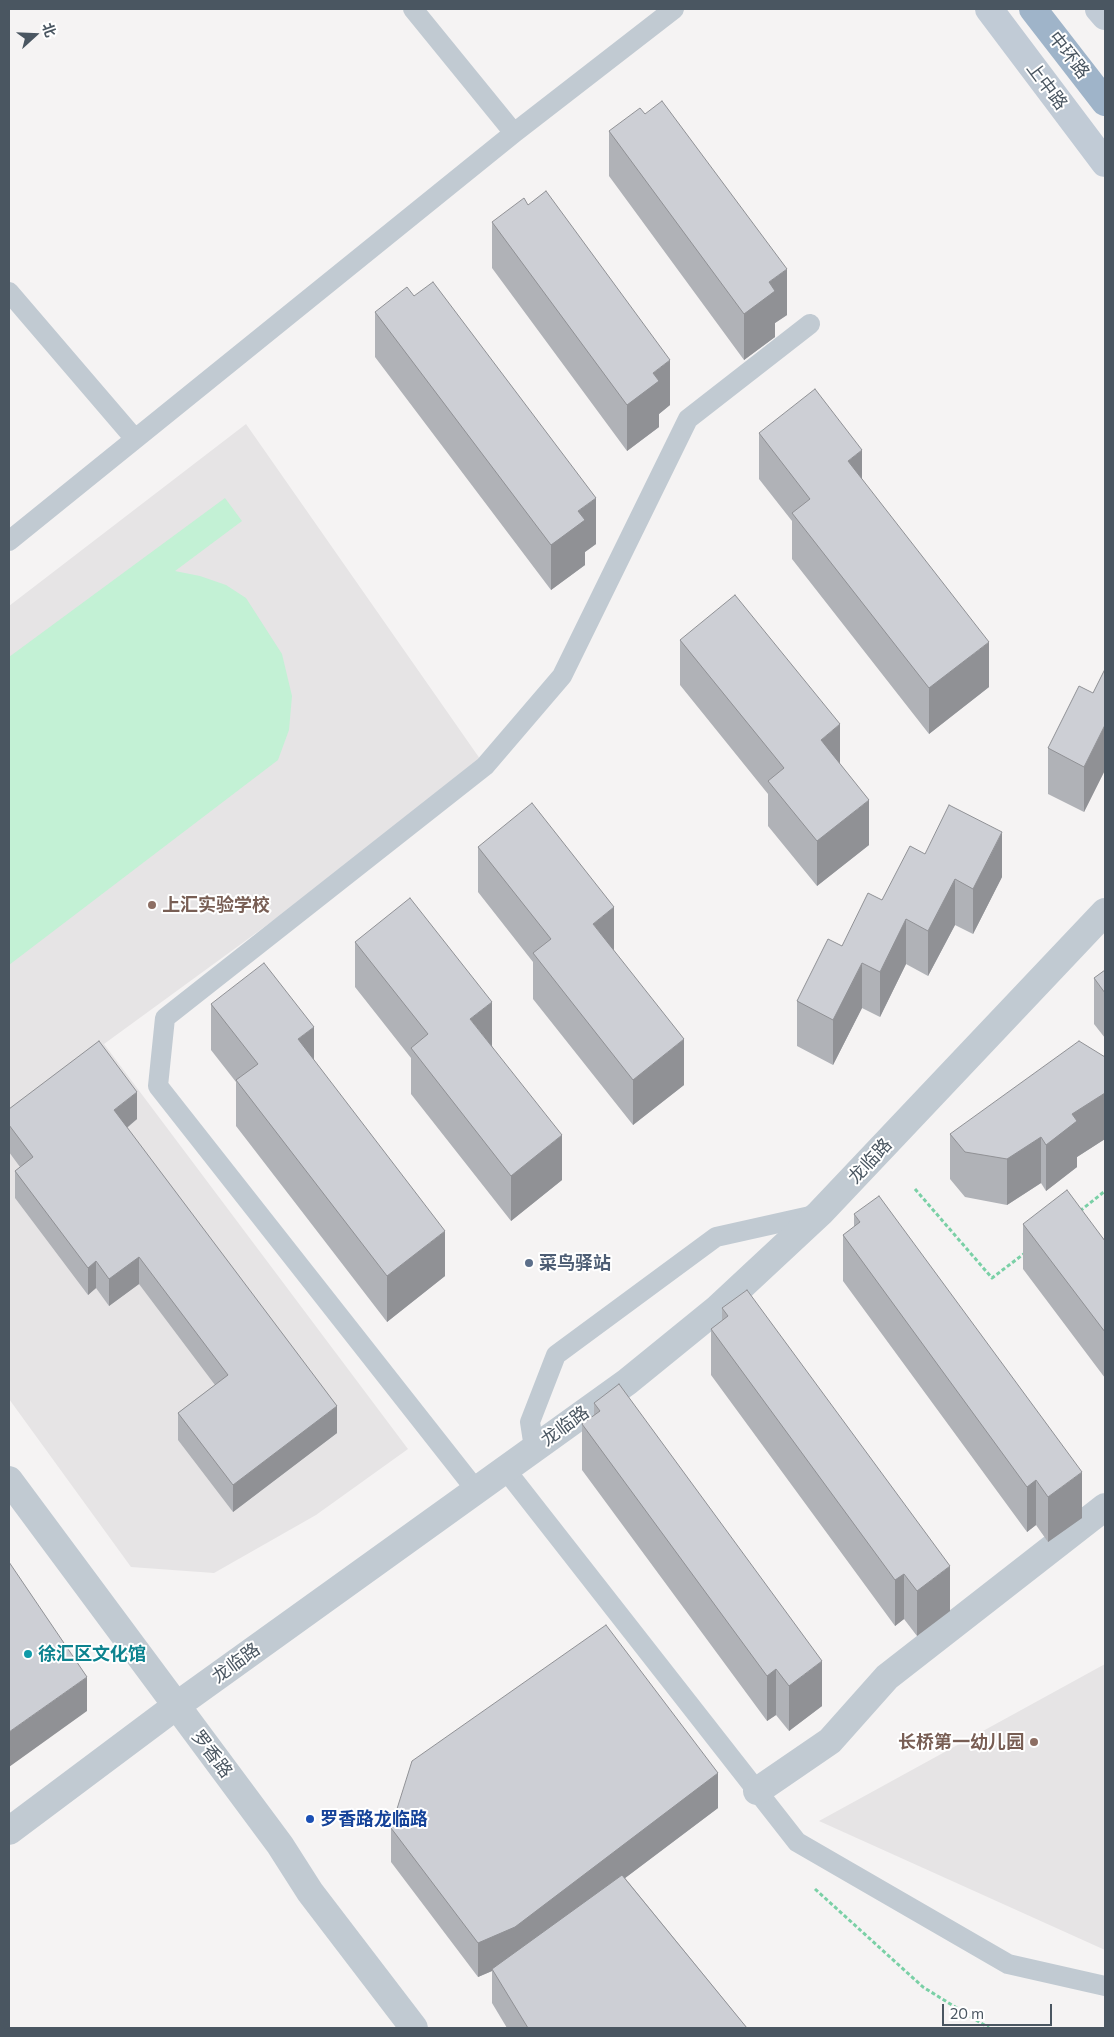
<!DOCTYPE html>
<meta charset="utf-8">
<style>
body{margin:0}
#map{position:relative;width:1114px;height:2037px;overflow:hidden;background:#f5f3f3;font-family:Commissioner,"Noto Sans SC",sans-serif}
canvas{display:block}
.frame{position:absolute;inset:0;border:10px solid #4a5661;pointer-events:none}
.north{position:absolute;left:10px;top:10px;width:50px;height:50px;-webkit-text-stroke:4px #fff;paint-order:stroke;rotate:70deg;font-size:14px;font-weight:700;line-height:20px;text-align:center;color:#4a5661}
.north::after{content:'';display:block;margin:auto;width:18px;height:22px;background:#4a5661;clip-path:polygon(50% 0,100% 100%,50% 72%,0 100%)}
.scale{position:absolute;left:942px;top:2004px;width:110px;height:22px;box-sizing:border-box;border:2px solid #4a5661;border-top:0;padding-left:6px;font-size:15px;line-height:18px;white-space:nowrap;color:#4a5661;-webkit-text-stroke:4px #fff;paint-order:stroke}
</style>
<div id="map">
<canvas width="1114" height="2037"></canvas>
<div class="frame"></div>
<div class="north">北</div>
<div class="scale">20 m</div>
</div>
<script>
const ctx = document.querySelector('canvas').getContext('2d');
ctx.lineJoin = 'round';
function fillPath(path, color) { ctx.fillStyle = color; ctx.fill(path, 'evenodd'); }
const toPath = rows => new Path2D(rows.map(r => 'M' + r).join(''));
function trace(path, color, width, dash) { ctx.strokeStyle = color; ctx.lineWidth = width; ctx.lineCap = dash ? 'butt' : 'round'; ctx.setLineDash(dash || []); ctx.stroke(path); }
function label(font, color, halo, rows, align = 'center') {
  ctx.font = font + ' Commissioner,"Noto Sans SC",sans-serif'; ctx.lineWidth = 4; ctx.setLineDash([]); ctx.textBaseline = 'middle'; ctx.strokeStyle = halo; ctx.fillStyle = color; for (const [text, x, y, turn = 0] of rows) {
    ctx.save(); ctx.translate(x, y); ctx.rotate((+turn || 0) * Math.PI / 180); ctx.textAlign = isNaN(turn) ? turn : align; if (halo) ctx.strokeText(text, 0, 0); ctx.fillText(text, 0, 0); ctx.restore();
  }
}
fillPath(toPath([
 [246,424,485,766,104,1044,408,1449,316,1515,214,1573,131,1567,9,1399,9,606],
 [1105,1664,1105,1950,819,1821]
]), '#e6e4e5');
fillPath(toPath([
 [225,498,242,521,175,571,200,576,226,585,246,598,282,654,292,696,289,730,278,760,9,965,9,657]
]), '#c3f1d5');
trace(toPath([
 [915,1189,992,1278,1025,1253],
 [1080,1211,1105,1191],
 [815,1889,923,1987,989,2028]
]), '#7ad0a6', 3, [4, 2.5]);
trace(toPath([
 [413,9,514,133],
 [9,292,135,439],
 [9,541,514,133,674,9],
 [534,1448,530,1422,556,1355,716,1237,819,1214],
 [505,1469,797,1842,1008,1964,1105,1986],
 [476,1490,158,1086,165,1018,485,766,562,676,688,419,810,324]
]), '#c1cad2', 20);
trace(toPath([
 [9,1480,280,1845,310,1892,414,2028],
 [757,1791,830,1741,887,1677,1105,1507],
 [9,1831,176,1706,627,1382,718,1308,820,1213,1105,912]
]), '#c1cad2', 28);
trace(toPath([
 [989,9,1105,163],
 [1099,9,1105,16]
]), '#c1cbd6', 28);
trace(toPath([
 [1033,9,1105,102]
]), '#9fb4c9', 28);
fillPath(toPath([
 [609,131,787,315,775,323,775,337,744,360,609,176],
 [492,222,670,405,659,414,659,427,627,451,492,268],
 [375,312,596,544,585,552,585,565,551,590,375,357],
 [759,433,862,479,989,687,929,734,792,559,792,521,759,479],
 [680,640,840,764,869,845,817,886,768,826,768,794,680,685],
 [1105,669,1105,770,1084,812,1048,794,1048,748,1093,693],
 [478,847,614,951,684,1085,633,1125,533,999,533,962,478,892],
 [925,854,1002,877,973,934,955,925,928,976,906,964,880,1017,862,1008,833,1065,797,1046,797,1001,842,946,882,900],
 [355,942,492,1046,562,1180,511,1221,411,1094,411,1058,355,987],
 [1105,970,1105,1038,1094,1024,1094,978],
 [211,1004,314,1060,445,1276,387,1322,236,1126,236,1082,211,1050],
 [1105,1057,1105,1139,1077,1157,1077,1167,1046,1191,1041,1183,1007,1205,965,1197,950,1179,950,1134],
 [9,1109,137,1119,127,1128,337,1433,233,1512,178,1440,178,1413,215,1385,139,1284,109,1306,96,1288,88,1295,15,1198,15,1171,20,1167,9,1152],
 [854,1214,1082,1518,1048,1542,1036,1525,1027,1532,843,1281,843,1235,854,1227],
 [1023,1224,1105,1241,1105,1378,1023,1269],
 [722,1308,950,1611,917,1636,904,1619,895,1626,711,1375,711,1329,722,1321],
 [594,1403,822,1706,789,1731,776,1715,767,1721,582,1470,582,1424,594,1416],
 [718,1808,625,1878,747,2028,507,2028,492,2003,492,1971,478,1977,391,1862,391,1828]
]), '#b0b2b7');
fillPath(toPath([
 [787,269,787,315,775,323,775,337,744,360,744,314,769,282],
 [670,360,670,405,659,414,659,427,627,451,627,405,653,373],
 [862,450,862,495,848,461],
 [596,498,596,544,585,552,585,565,551,590,551,545,578,511],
 [989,642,989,687,929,734,929,688],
 [840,724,840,770,821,740],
 [1105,725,1105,770,1084,812,1084,767],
 [869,800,869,845,817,886,817,841],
 [1002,832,1002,877,973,934,973,889],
 [955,879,955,925,928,976,928,931],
 [614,907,614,952,593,924],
 [906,919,906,964,880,1017,880,972],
 [862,963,862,1008,833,1065,833,1020],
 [492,1002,492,1047,470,1019],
 [314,1027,314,1073,298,1039],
 [684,1039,684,1085,633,1125,633,1080],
 [137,1092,137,1119,114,1138,114,1110],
 [1105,1093,1105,1139,1077,1157,1077,1167,1046,1191,1046,1145,1072,1114],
 [562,1135,562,1180,511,1221,511,1176],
 [1041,1137,1041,1183,1007,1205,1007,1159],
 [445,1231,445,1276,387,1322,387,1276],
 [139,1257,139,1284,109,1306,109,1279],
 [96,1261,96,1288,88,1295,88,1268],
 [337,1406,337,1433,233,1512,233,1485],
 [1082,1472,1082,1518,1048,1542,1048,1497],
 [1036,1480,1036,1525,1027,1532,1027,1487],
 [950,1566,950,1611,917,1636,917,1591],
 [904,1574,904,1619,895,1626,895,1580],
 [822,1661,822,1706,789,1731,789,1686],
 [776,1669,776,1715,767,1721,767,1676],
 [87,1677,87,1711,9,1767,9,1732],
 [718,1773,718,1808,515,1961,492,1969,492,1971,478,1977,478,1943]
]), '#909195');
const building = toPath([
 [662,101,787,269,769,282,775,291,744,314,609,131,640,108,645,114,662,101],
 [546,191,670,360,653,373,659,381,627,405,492,222,524,198,528,205,546,191],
 [433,282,596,498,578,511,585,520,551,545,375,312,407,287,414,296,433,282],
 [815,389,862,450,848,461,989,642,929,688,792,513,810,499,759,433,815,389],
 [735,595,840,724,821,740,869,800,817,841,768,781,784,768,680,640,735,595],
 [1105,669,1105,725,1084,767,1048,748,1079,686,1093,693,1105,669],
 [532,803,614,907,593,924,684,1039,633,1080,533,953,551,939,478,847,532,803],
 [949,805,1002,832,973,889,955,879,928,931,906,919,880,972,862,963,833,1020,797,1001,828,939,842,946,868,893,882,900,910,846,925,854,949,805],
 [410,898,492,1002,470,1019,562,1135,511,1176,411,1048,428,1034,355,942,410,898],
 [264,963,314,1027,298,1039,445,1231,387,1276,236,1080,258,1064,211,1004,264,963],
 [1105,970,1105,993,1094,978,1105,970],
 [99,1041,137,1092,114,1110,337,1406,233,1485,178,1413,228,1375,139,1257,109,1279,96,1261,88,1268,15,1171,33,1157,9,1125,9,1109,99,1041],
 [1079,1041,1105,1057,1105,1093,1072,1114,1077,1121,1046,1145,1041,1137,1007,1159,965,1152,950,1134,1079,1041],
 [1067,1190,1105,1241,1105,1332,1023,1224,1067,1190],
 [879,1196,1082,1472,1048,1497,1036,1480,1027,1487,843,1235,860,1222,854,1214,879,1196],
 [747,1290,950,1566,917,1591,904,1574,895,1580,711,1329,728,1316,722,1308,747,1290],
 [619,1384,822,1661,789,1686,776,1669,767,1676,582,1424,600,1411,594,1403,619,1384],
 [9,1562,87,1677,9,1732,9,1562],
 [606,1625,718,1773,515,1927,478,1943,391,1828,412,1761,606,1625],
 [622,1875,747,2028,528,2028,492,1969,622,1875]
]);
fillPath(building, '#cdcfd5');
trace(building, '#909195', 1);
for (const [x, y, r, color] of [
 [152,905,5,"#8d6e63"],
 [529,1263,5,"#5c6f8a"],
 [28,1654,5,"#0f9aa8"],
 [1034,1742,5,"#8d6e63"],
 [310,1819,5,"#1a4fb4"]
]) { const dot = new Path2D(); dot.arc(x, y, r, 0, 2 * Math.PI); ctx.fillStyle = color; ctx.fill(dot); trace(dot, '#fff', 2); }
label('18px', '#4a5661', '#fff', [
 ["中环路",1069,55,52],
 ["上中路",1047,86,53],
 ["龙临路",870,1161,-47],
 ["龙临路",565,1426,-36],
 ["龙临路",236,1663,-36],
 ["罗香路",212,1754,53]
]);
label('bold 18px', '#785e54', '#fff', [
 ["上汇实验学校",162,905],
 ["长桥第一幼儿园",1024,1742,"right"]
], 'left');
label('bold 18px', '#4e5e75', '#fff', [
 ["菜鸟驿站",539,1263]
], 'left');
label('bold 18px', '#0d838f', '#fff', [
 ["徐汇区文化馆",38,1654]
], 'left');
label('bold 18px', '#164399', '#fff', [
 ["罗香路龙临路",320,1819]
], 'left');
</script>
